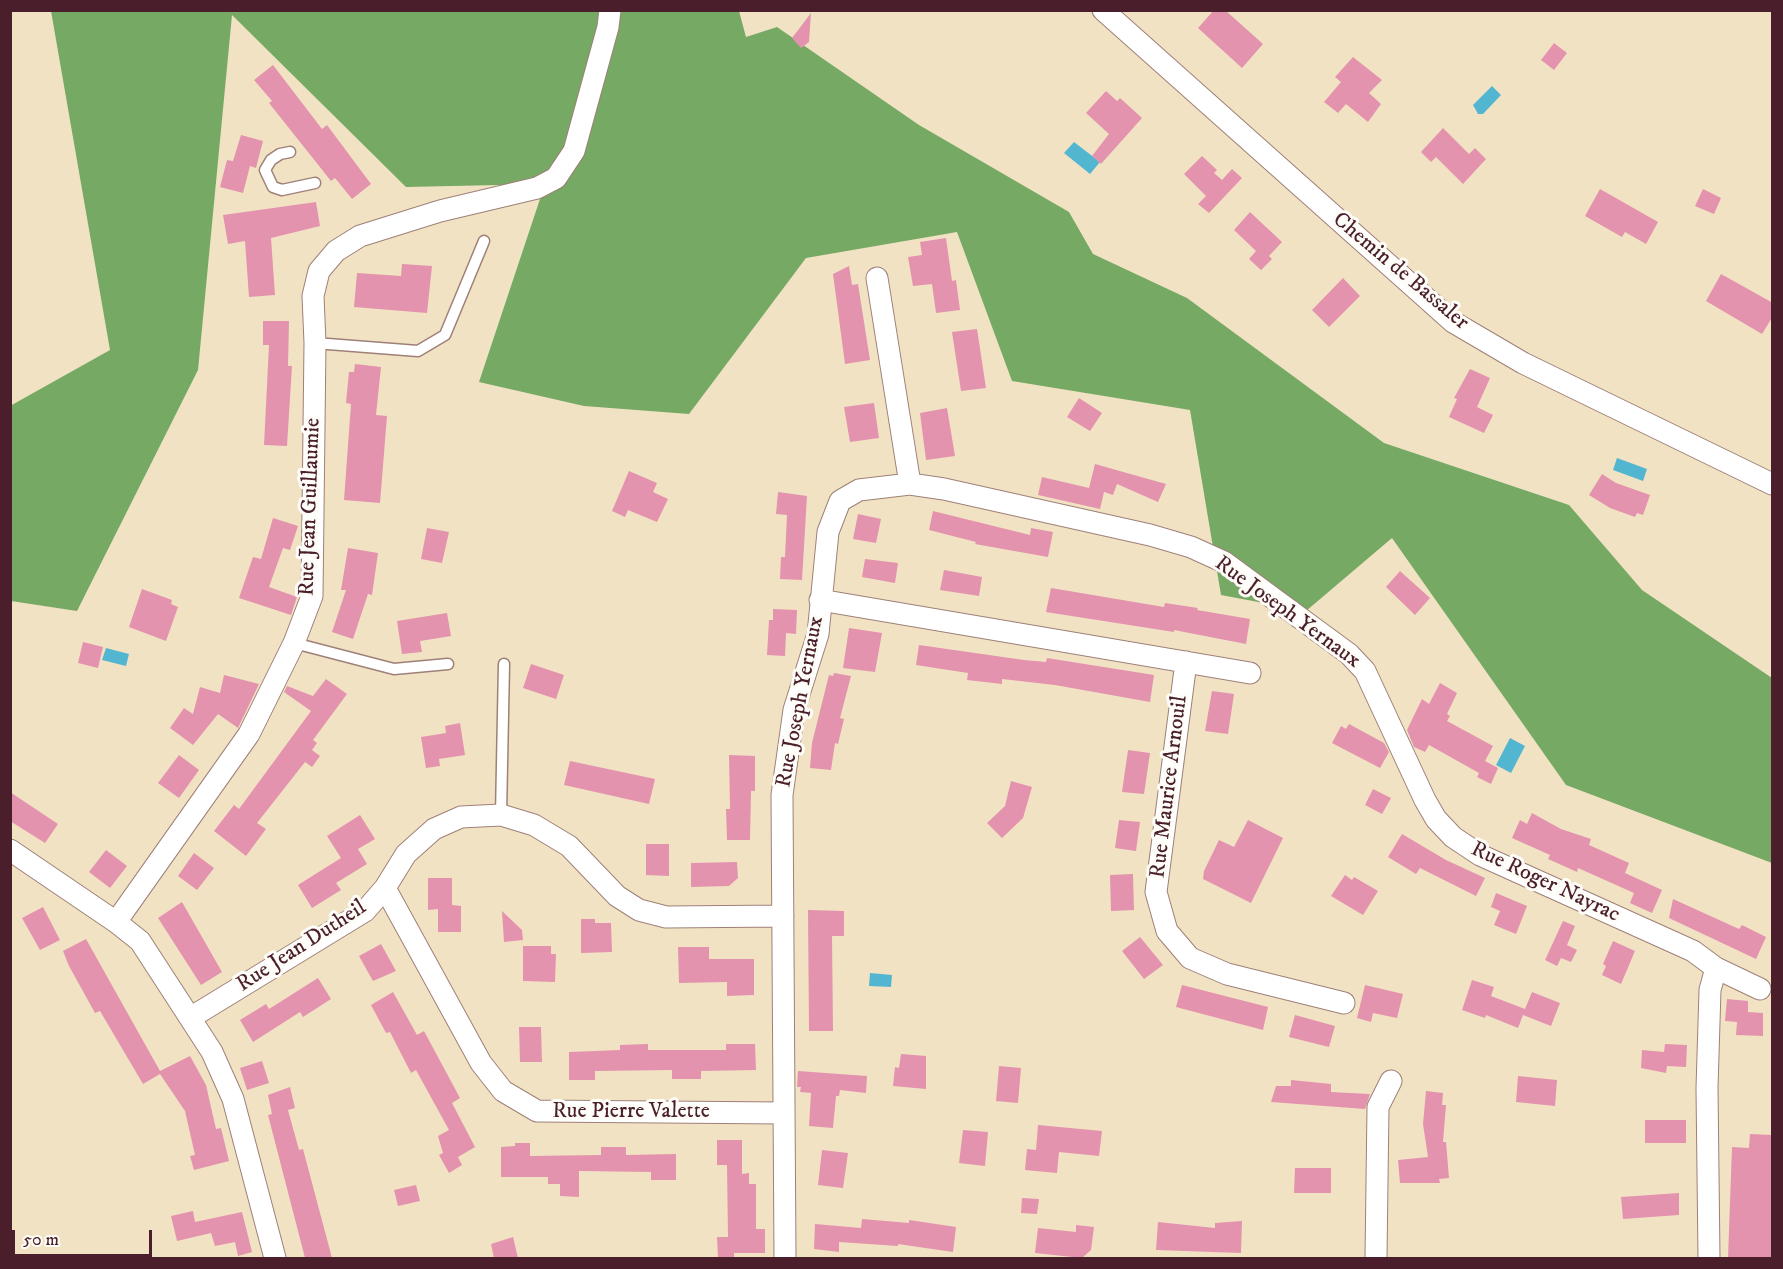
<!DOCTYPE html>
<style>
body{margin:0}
#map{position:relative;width:1783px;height:1269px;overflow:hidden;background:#f2e2c4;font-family:"IM FELL DW Pica",serif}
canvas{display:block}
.frame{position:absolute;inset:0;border:12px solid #4a1f2b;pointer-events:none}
.scale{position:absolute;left:12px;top:1230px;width:140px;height:27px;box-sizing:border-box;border:3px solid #4a1f2b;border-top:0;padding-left:8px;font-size:18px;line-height:21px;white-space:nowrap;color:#4a1f2b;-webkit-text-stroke:4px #fdfcf7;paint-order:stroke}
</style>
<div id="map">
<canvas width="1783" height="1269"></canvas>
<div class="frame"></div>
<div class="scale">50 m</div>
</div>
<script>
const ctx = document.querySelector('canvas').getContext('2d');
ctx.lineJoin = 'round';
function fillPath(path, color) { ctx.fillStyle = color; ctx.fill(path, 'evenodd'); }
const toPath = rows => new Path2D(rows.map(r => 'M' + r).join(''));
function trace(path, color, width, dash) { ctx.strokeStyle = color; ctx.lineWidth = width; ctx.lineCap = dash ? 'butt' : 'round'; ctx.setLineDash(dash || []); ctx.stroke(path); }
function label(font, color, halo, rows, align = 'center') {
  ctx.font = font + ' "IM FELL DW Pica",serif'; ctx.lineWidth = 6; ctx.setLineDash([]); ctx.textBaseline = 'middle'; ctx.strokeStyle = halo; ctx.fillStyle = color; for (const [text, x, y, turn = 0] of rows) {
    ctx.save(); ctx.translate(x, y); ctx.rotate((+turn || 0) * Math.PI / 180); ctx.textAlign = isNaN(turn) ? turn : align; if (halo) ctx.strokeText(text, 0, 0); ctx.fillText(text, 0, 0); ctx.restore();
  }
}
fillPath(toPath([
 [51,11,739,11,746,37,777,27,919,125,1069,212,1093,254,1187,298,1384,443,1569,505,1642,590,1772,678,1772,863,1566,785,1392,538,1306,611,1221,595,1190,410,1012,381,957,232,806,258,689,414,584,406,479,382,545,184,406,187,232,15,198,370,77,611,11,601,10,406,110,350]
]), '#75a964');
fillPath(toPath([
 [1492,86,1501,95,1483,114,1478,114,1473,105],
 [1074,142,1100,162,1090,174,1064,153],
 [1617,458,1647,469,1643,481,1613,470],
 [106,648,129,654,126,666,102,660],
 [1510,738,1525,746,1511,773,1496,765],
 [870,973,892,975,891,987,869,986]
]), '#53b6d1');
fillPath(toPath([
 [1214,10,1225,10,1263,44,1242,68,1198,28],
 [811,13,809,42,801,48,792,38],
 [1554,43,1567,53,1554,70,1541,60],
 [1353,57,1382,80,1369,93,1381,104,1368,122,1346,104,1338,113,1324,102,1341,82,1335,77],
 [273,65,322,129,327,125,371,184,352,199,335,178,331,181,269,103,272,101,254,80],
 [1106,91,1117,101,1120,98,1142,118,1101,164,1092,156,1109,134,1086,113],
 [1443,128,1469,154,1475,148,1486,159,1463,184,1436,157,1431,162,1421,152],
 [241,135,263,141,256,168,250,166,243,193,220,187,227,160,233,161],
 [1202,156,1217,170,1214,173,1222,180,1232,169,1242,178,1209,213,1198,204,1206,196,1184,174],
 [1600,189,1658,222,1646,244,1625,232,1622,237,1585,216],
 [1703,189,1721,198,1714,214,1695,206],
 [316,202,320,226,271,238,275,295,249,297,245,241,228,244,223,215],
 [1250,212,1282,242,1269,256,1272,259,1261,270,1249,259,1256,251,1234,230],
 [946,238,952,281,956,280,960,310,936,313,932,284,913,286,908,257,922,255,920,242],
 [402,264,432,266,427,313,354,307,357,273,401,276],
 [849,266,852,285,858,284,870,360,845,364,833,274],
 [1721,274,1773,303,1773,316,1762,334,1706,301],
 [1343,278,1360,296,1329,327,1312,310],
 [263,321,289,321,288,366,292,366,287,446,264,445,269,345,263,345],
 [977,329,986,388,961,391,952,332],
 [355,364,381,367,376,415,387,416,380,503,344,500,351,404,346,403,347,392,349,372,354,372],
 [1470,369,1490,378,1477,407,1493,415,1484,433,1449,417,1457,399,1454,398],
 [1079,398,1102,413,1090,431,1067,417],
 [874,403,879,438,850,442,844,407],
 [947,408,955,456,926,460,920,413],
 [1095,464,1141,477,1166,484,1158,502,1117,484,1113,495,1104,492,1100,509,1038,495,1042,477,1089,488],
 [629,471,657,483,653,492,668,499,657,522,628,510,625,517,612,511],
 [1602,474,1616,483,1650,495,1643,515,1637,513,1635,517,1610,508,1589,495],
 [778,492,807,496,802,580,780,579,781,557,785,557,787,515,776,514],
 [933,511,1030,535,1031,528,1053,532,1048,557,975,544,976,542,929,530],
 [858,514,881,519,876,543,853,539],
 [273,518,298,526,290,550,283,548,269,587,297,597,291,615,239,598,253,557,261,559],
 [427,528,449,532,442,563,421,559],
 [348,548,378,553,372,595,368,594,353,639,332,632,346,590,341,590],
 [865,559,898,563,895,583,862,577],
 [944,570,982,577,979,596,940,590],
 [1400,571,1430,598,1415,615,1386,587],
 [1051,588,1164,607,1165,603,1198,608,1197,610,1250,619,1246,644,1174,630,1174,632,1046,612],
 [142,589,172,600,171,604,178,607,166,641,129,627],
 [773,609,797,610,796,634,786,633,785,656,767,655,769,620,773,620],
 [447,613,451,636,420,641,422,652,402,654,397,621],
 [849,628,882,633,875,672,843,668],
 [83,642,103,647,98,668,78,663],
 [919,645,1024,660,1046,662,1047,658,1154,675,1150,702,1055,685,1002,679,1002,684,967,680,968,673,916,665],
 [531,664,564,675,556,699,523,688],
 [834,673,851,676,840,718,844,719,838,744,835,743,831,770,810,768,812,743,829,675,833,676],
 [224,675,259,684,238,728,218,714,193,745,170,728,184,708,193,714,200,687,220,693],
 [326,679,347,694,313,740,317,743,312,750,320,756,312,767,305,762,257,823,266,829,246,856,214,831,234,805,239,809,311,711,284,692,287,686,313,696],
 [1440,683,1457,693,1447,714,1450,716,1447,721,1493,746,1485,761,1498,768,1491,784,1477,777,1479,773,1429,745,1425,752,1414,747,1407,730,1422,699,1429,704],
 [1212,691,1234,694,1228,734,1205,731],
 [460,723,465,755,439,759,440,766,426,768,421,737,446,733,445,726],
 [1349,724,1384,743,1389,752,1380,768,1332,743,1341,726,1346,729],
 [1128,750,1150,753,1144,794,1122,792],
 [179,755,199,770,179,798,158,783],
 [729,755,755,756,755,791,751,791,750,840,727,840,726,809,730,809],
 [570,761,655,779,649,804,564,785],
 [1011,781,1032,787,1023,818,1002,838,987,823,1005,806],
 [1373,789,1391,798,1382,814,1365,805],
 [10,792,58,824,45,843,10,821],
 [1532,813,1561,829,1591,839,1589,845,1629,863,1625,873,1662,890,1652,913,1630,903,1634,893,1578,868,1577,872,1548,859,1550,855,1512,838,1520,820,1527,824],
 [360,815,375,839,358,849,367,864,336,883,341,890,312,908,298,885,341,858,327,836],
 [1119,820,1140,822,1136,851,1115,848],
 [1248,820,1283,838,1251,903,1203,879,1204,871,1219,840,1234,847],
 [1402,834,1446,860,1485,878,1476,896,1420,868,1416,874,1388,857],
 [646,844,669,844,669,876,646,875],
 [106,850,127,866,110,888,89,872],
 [194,853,214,868,197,890,178,876],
 [737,862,738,878,729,886,691,887,691,863],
 [1133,874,1134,910,1111,911,1110,875],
 [1345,875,1352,880,1354,877,1378,891,1363,915,1331,896],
 [428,878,452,878,452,905,461,906,461,932,438,932,438,909,428,910],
 [1496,893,1527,906,1516,934,1494,925,1500,911,1491,907],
 [1673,899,1739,929,1742,925,1766,937,1756,959,1669,918],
 [182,902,222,972,201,985,158,918],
 [43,907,60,940,40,950,22,918],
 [808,910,844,911,844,936,832,936,833,1031,809,1031],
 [502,911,522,930,523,940,504,942],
 [581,919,595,919,595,923,611,923,612,952,581,953],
 [1563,921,1575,926,1567,945,1577,950,1571,962,1561,958,1557,966,1545,960],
 [1140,937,1163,965,1144,979,1122,951],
 [86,939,160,1071,190,1056,206,1085,216,1129,221,1128,229,1161,194,1170,190,1156,195,1155,185,1111,160,1074,143,1084,100,1011,95,1013,69,966,63,951],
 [1613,941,1635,951,1621,984,1602,975,1606,966,1603,964],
 [381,944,396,971,373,981,359,956],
 [523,946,551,946,551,954,556,954,555,982,523,981],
 [678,947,709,947,709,959,754,959,754,995,727,996,727,982,679,983],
 [318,978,331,999,303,1017,300,1012,253,1042,240,1020,266,1004,269,1009],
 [1472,980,1494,987,1491,996,1525,1009,1532,992,1560,1003,1551,1026,1523,1015,1518,1028,1486,1015,1485,1018,1462,1010],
 [1182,985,1268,1007,1263,1030,1176,1007],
 [1365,985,1403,994,1397,1018,1373,1013,1371,1022,1357,1018],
 [393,992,417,1035,424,1031,460,1098,452,1103,475,1147,458,1157,462,1165,449,1173,439,1155,443,1153,438,1136,449,1130,416,1070,411,1073,390,1032,386,1033,371,1005],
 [1727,999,1748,1001,1748,1012,1763,1013,1763,1036,1736,1035,1737,1022,1725,1021],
 [1295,1015,1335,1026,1329,1047,1289,1037],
 [519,1027,541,1027,542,1062,520,1062],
 [648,1044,648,1050,726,1050,726,1044,755,1044,756,1070,701,1071,701,1079,672,1079,672,1070,595,1071,595,1080,569,1080,569,1052,620,1050,620,1045],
 [1665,1044,1687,1045,1686,1067,1667,1066,1666,1073,1641,1068,1642,1050,1664,1052],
 [901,1054,926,1056,926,1089,893,1086,895,1067,899,1068],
 [262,1061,269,1083,247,1090,240,1068],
 [999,1066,1021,1068,1018,1103,996,1101],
 [798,1071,867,1076,866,1093,840,1090,839,1096,836,1096,833,1128,809,1126,811,1093,800,1092,801,1087,797,1087],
 [1518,1076,1557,1080,1555,1106,1516,1102],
 [1291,1080,1331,1084,1331,1092,1370,1094,1365,1109,1271,1102,1276,1086,1291,1086],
 [290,1087,295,1108,288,1110,299,1150,303,1149,332,1258,305,1258,268,1115,272,1114,268,1095],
 [1426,1091,1443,1093,1442,1105,1446,1105,1443,1142,1446,1142,1449,1178,1439,1179,1440,1183,1400,1183,1398,1160,1428,1157,1423,1124],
 [1645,1120,1686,1120,1686,1143,1645,1143],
 [1038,1125,1102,1131,1099,1156,1059,1152,1057,1173,1025,1170,1027,1149,1036,1150],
 [963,1130,988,1132,985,1166,959,1163],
 [1750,1134,1773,1135,1773,1258,1728,1258,1732,1147,1749,1148],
 [717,1140,742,1140,742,1174,749,1173,749,1184,756,1184,756,1229,765,1229,765,1253,734,1253,734,1258,718,1258,717,1237,728,1237,727,1165,717,1165],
 [515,1143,530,1143,530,1156,601,1155,601,1147,626,1147,626,1155,676,1154,676,1180,651,1180,651,1172,579,1171,579,1197,560,1196,560,1184,548,1184,548,1177,501,1177,501,1147,515,1146],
 [822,1150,848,1153,843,1188,818,1185],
 [1295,1168,1331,1168,1331,1193,1294,1193],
 [416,1185,420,1201,398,1206,394,1190],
 [1679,1193,1679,1215,1623,1219,1621,1197],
 [1022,1198,1039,1199,1037,1214,1021,1213],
 [193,1211,195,1222,242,1212,252,1252,238,1256,235,1242,215,1246,211,1233,177,1241,171,1216],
 [862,1219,909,1223,909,1220,956,1227,953,1252,898,1244,898,1246,839,1242,839,1252,814,1249,815,1224,861,1228],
 [1242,1221,1241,1253,1156,1250,1158,1222,1215,1228,1215,1223],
 [1076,1225,1094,1227,1091,1250,1082,1258,1035,1253,1038,1228,1076,1232],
 [513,1237,518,1258,494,1258,491,1244]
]), '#e393ad');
const lane = toPath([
 [290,152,280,154,271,160,265,170,273,187,282,190,315,183],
 [315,343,418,351,445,335,484,241],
 [294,643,394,669,448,664],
 [501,815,504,664]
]);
const street = toPath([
 [1103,10,1453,322,1523,363,1772,484],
 [877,278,910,484],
 [820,600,1250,673],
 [1186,662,1156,892,1167,931,1190,958,1227,974,1344,1003],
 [10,850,116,922,140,941,190,1018,212,1052,233,1099,275,1258],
 [385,888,481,1063,503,1091,537,1111,784,1113],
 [116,922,249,734,294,643,312,596,315,343,313,296,319,271,336,251,360,236,440,211,537,188,556,178,574,151,608,27,610,10],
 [190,1018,365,911,385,888,406,854,434,829,461,817,501,815,534,825,569,846,617,896,639,910,666,917,783,916],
 [785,1258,782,795,794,710,818,634,828,532,840,501,859,490,910,484,944,489,1150,535,1191,547,1224,562,1349,654,1365,671,1425,800,1436,819,1453,837,1480,855,1693,951,1716,968,1760,989],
 [1376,1258,1378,1107,1391,1081],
 [1709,1258,1707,1088,1710,990,1716,968]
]);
trace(lane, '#9e8078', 13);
trace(street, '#9e8078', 23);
trace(lane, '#fff', 10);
trace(street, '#fff', 21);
label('22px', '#4a1f2b', '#fdfcf7', [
 ["Chemin de Bassaler",1400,272,40],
 ["Rue Jean Guillaumie",311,507,-88],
 ["Rue Joseph Yernaux",1287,613,36],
 ["Rue Joseph Yernaux",801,702,-79],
 ["Rue Maurice Arnouil",1170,787,-83],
 ["Rue Roger Nayrac",1545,883,25],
 ["Rue Jean Dutheil",302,947,-33],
 ["Rue Pierre Valette",631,1112]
]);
</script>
